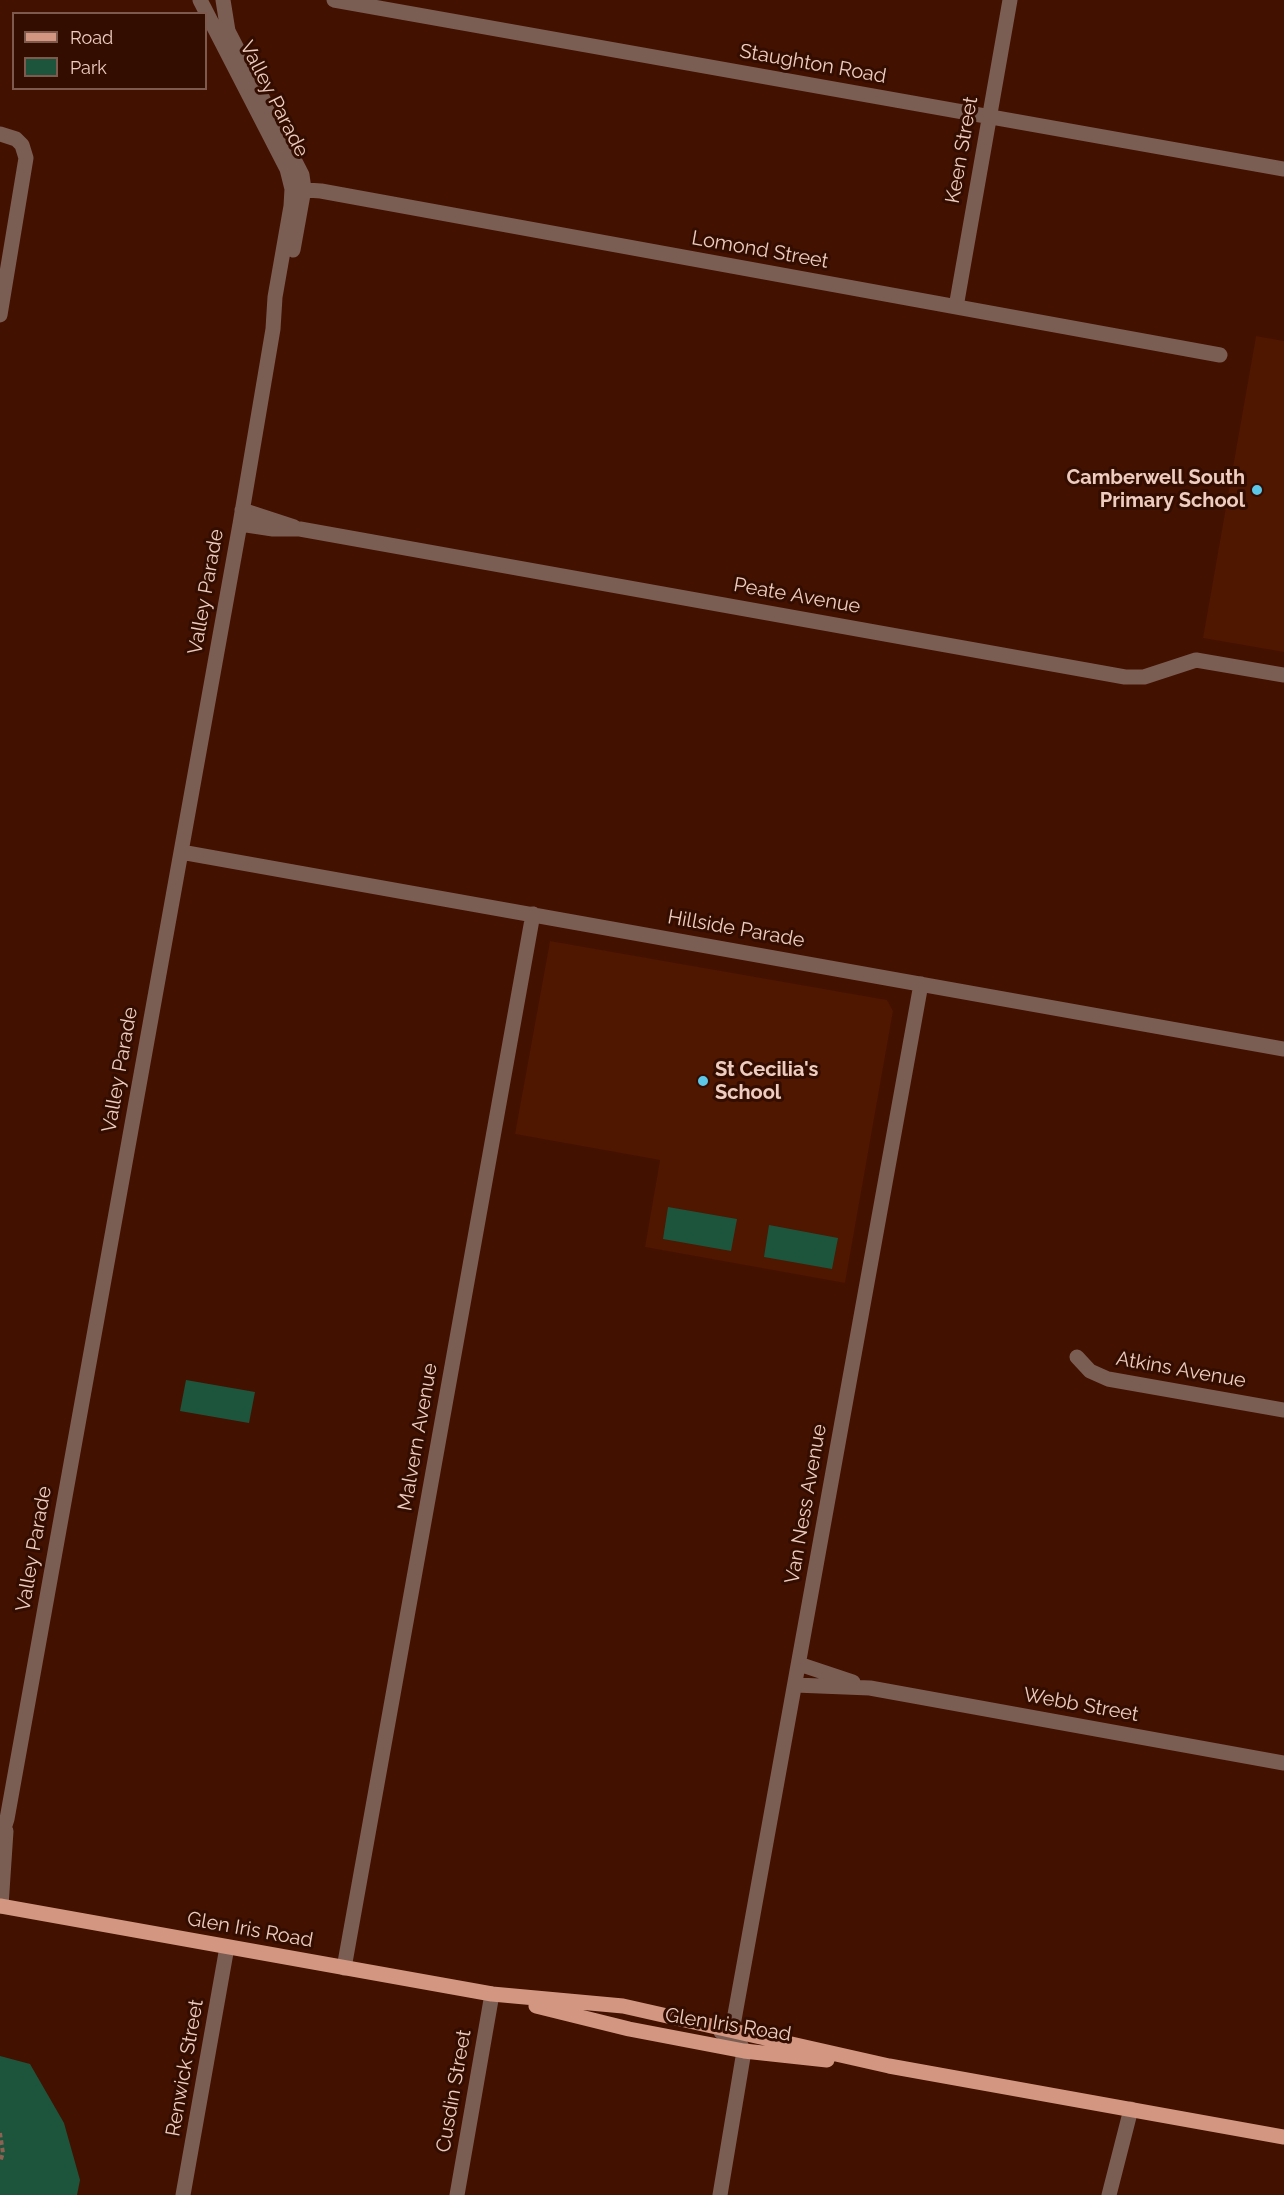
<!DOCTYPE html>
<style>
body{margin:0}
#map{position:relative;width:1284px;height:2195px;overflow:hidden;background:#431100;font-family:Raleway,sans-serif}
canvas{display:block}
.legend{position:absolute;left:12px;top:12px;width:195px;height:78px;box-sizing:border-box;background:#330d00;border:2px solid #7e594d;margin:0;padding:8px 10px;list-style:none;font-size:18px;color:#eeccc0}
.legend li{display:flex;align-items:center;gap:12px;height:30px}
.legend b{width:30px;border:2px solid #7e594d}
</style>
<div id="map">
<canvas width="1284" height="2195"></canvas>
<ul class="legend">
<li><b style="height:8px;background:#d39781"></b>Road</li>
<li><b style="height:16px;background:#1c553c"></b>Park</li>
</ul>
</div>
<script>
const ctx = document.querySelector('canvas').getContext('2d');
ctx.lineJoin = 'round';
function fillPath(path, color) { ctx.fillStyle = color; ctx.fill(path, 'evenodd'); }
const toPath = rows => new Path2D(rows.map(r => 'M' + r).join(''));
function trace(path, color, width, dash) { ctx.strokeStyle = color; ctx.lineWidth = width; ctx.lineCap = dash ? 'butt' : 'round'; ctx.setLineDash(dash || []); ctx.stroke(path); }
function label(font, color, halo, rows, align = 'center') {
  ctx.font = font + ' Raleway,sans-serif'; ctx.lineWidth = 6; ctx.setLineDash([]); ctx.textBaseline = 'middle'; ctx.strokeStyle = halo; ctx.fillStyle = color; for (const [text, x, y, turn = 0] of rows) {
    ctx.save(); ctx.translate(x, y); ctx.rotate((+turn || 0) * Math.PI / 180); ctx.textAlign = isNaN(turn) ? turn : align; if (halo) ctx.strokeText(text, 0, 0); ctx.fillText(text, 0, 0); ctx.restore();
  }
}
fillPath(toPath([
 [1256,336,1284,341,1284,652,1203,638],
 [550,941,887,1000,893,1011,845,1283,645,1247,660,1160,515,1134]
]), '#4f1600');
fillPath(toPath([
 [668,1207,737,1219,731,1251,663,1239],
 [769,1225,838,1238,832,1269,764,1257],
 [186,1380,255,1392,249,1423,180,1411],
 [0,2056,30,2064,64,2123,80,2180,77,2195,0,2195]
]), '#1c553c');
trace(toPath([
 [0,2133,3,2153,0,2162]
]), '#8c6152', 4, [4.5, 3]);
trace(toPath([
 [223,0,228,31,302,175,304,189,293,250],
 [334,0,1284,169],
 [0,134,16,139,22,145,26,158,0,315],
 [292,189,321,191,1220,355],
 [956,307,1010,0],
 [242,510,294,527],
 [240,524,273,529,300,529,1125,677,1144,677,1196,660,1284,675],
 [181,852,1284,1049],
 [1077,1357,1090,1371,1108,1379,1284,1410],
 [799,1664,853,1682],
 [795,1685,870,1688,1284,1763],
 [0,1841,7,1819,240,524,273,329,275,297,291,206,292,189,287,169,200,0],
 [1,1906,6,1831],
 [344,1968,533,914],
 [732,2031,921,984],
 [183,2195,227,1947],
 [457,2195,492,1994],
 [720,2195,744,2051,738,2040,721,2032],
 [1109,2195,1131,2109]
]), '#7b5e53', 15);
trace(toPath([
 [0,1906,492,1994,623,2006,889,2066,1284,2137],
 [536,2006,629,2029,744,2051,827,2060]
]), '#d39781', 15);
for (const [x, y, r, color] of [
 [1257,490,6,"#5dc7e8"],
 [703,1081,6,"#5dc7e8"]
]) { const dot = new Path2D(); dot.arc(x, y, r, 0, 2 * Math.PI); ctx.fillStyle = color; ctx.fill(dot); trace(dot, '#330d00', 2); }
label('20px', '#eeccc0', '#330d00', [
 ["Staughton Road",813,64,10],
 ["Valley Parade",274,99,63],
 ["Keen Street",962,150,-80],
 ["Lomond Street",760,250,10],
 ["Valley Parade",206,592,-80],
 ["Peate Avenue",797,596,10],
 ["Hillside Parade",736,929,10],
 ["Valley Parade",120,1070,-80],
 ["Atkins Avenue",1181,1370,10],
 ["Malvern Avenue",418,1437,-80],
 ["Van Ness Avenue",806,1504,-80],
 ["Valley Parade",34,1549,-80],
 ["Webb Street",1081,1705,10],
 ["Glen Iris Road",250,1930,10],
 ["Glen Iris Road",728,2025,9],
 ["Renwick Street",185,2068,-80],
 ["Cusdin Street",454,2091,-80]
]);
label('bold 20px', '#eeccc0', '#330d00', [
 ["Camberwell South",1245,478],
 ["Primary School",1245,501],
 ["St Cecilia's",715,1070,"left"],
 ["School",715,1093,"left"]
], 'right');
</script>
